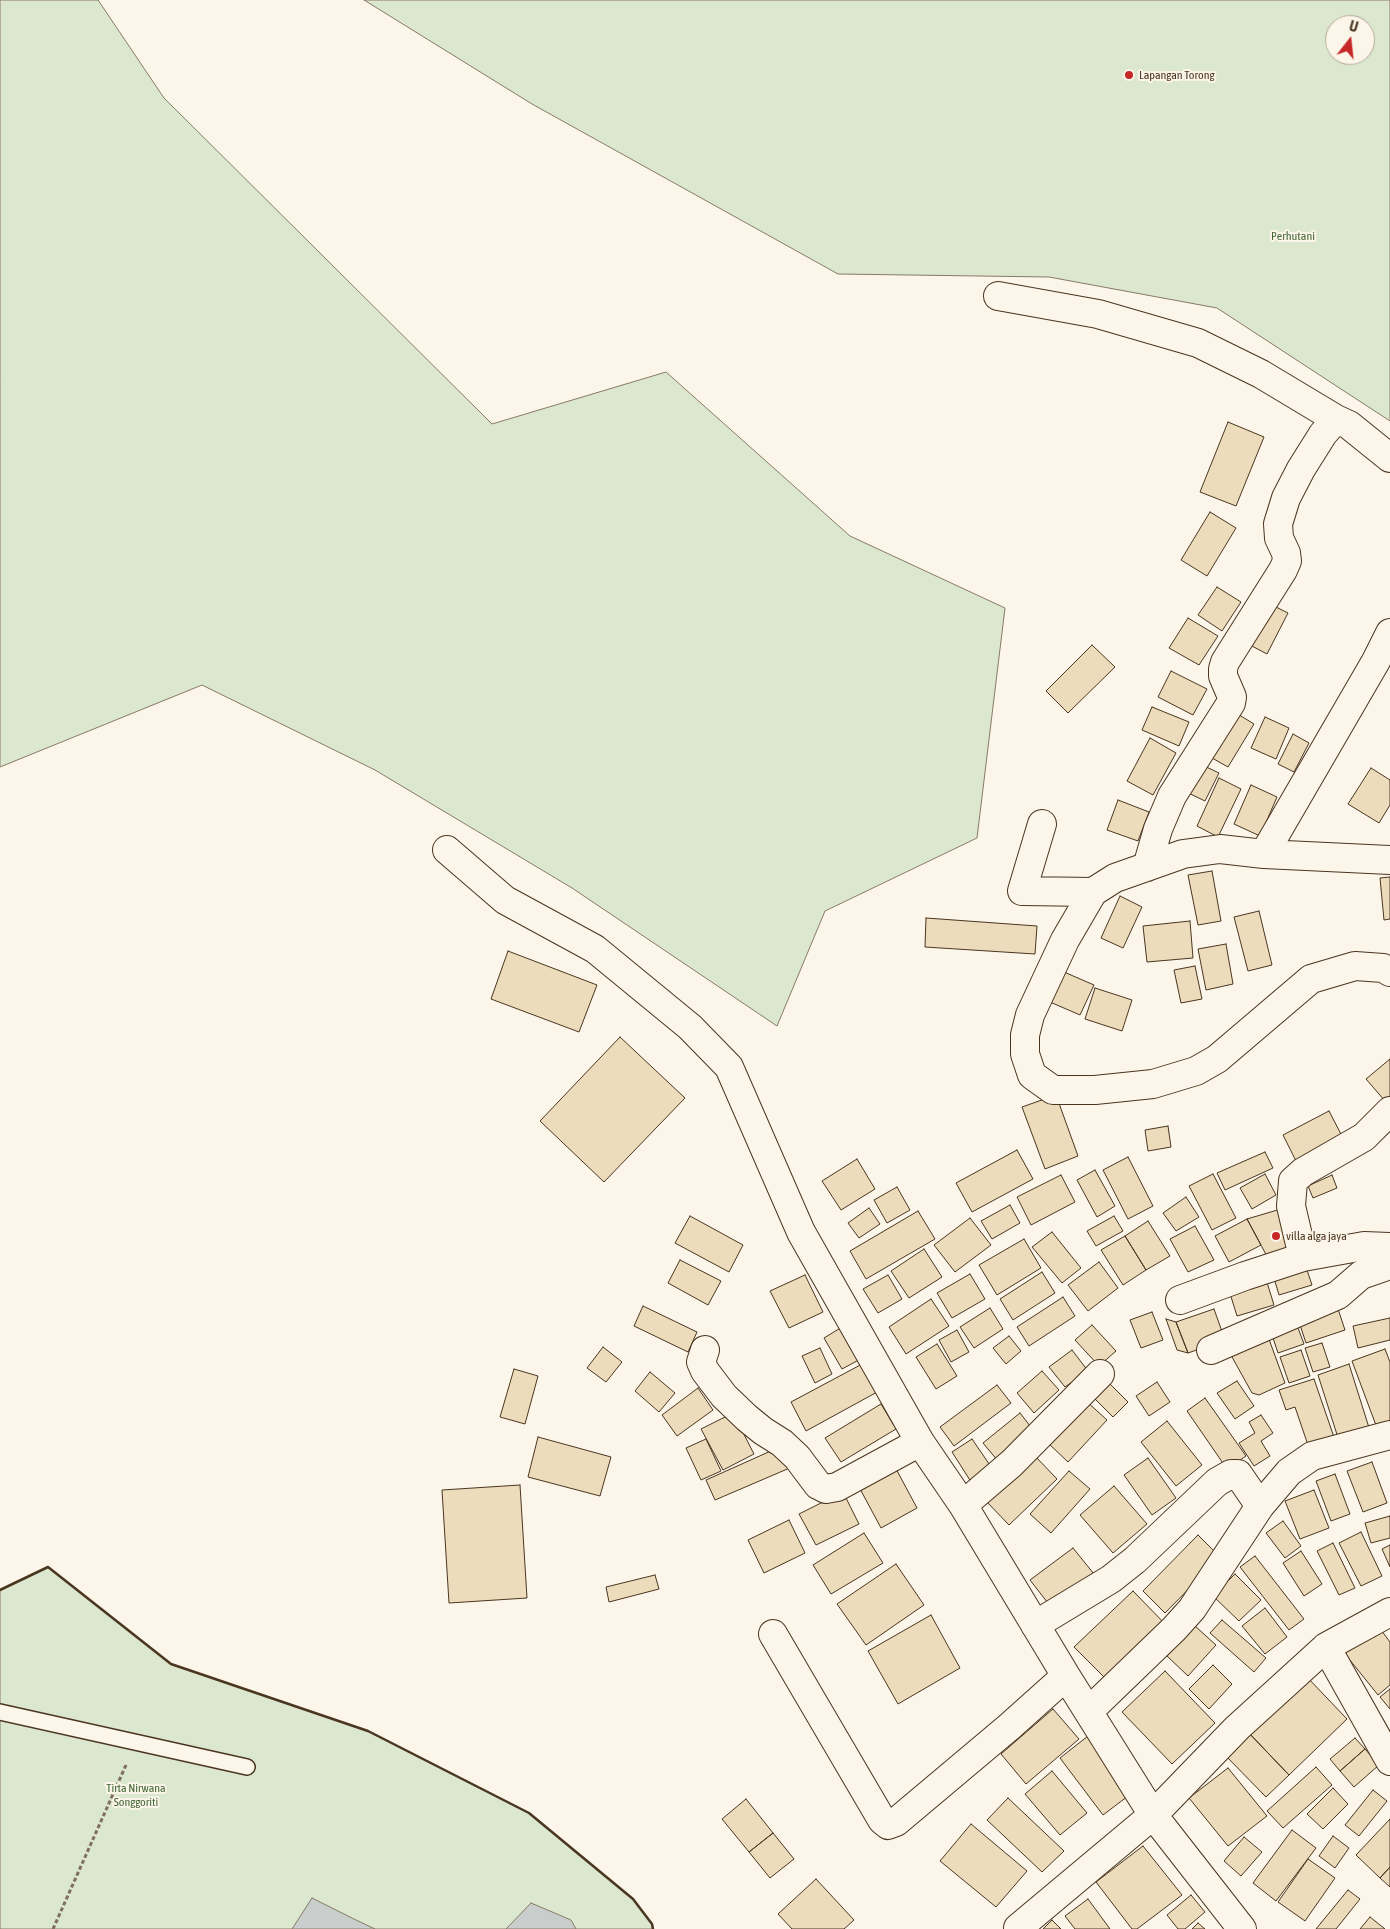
<!DOCTYPE html>
<style>
body{margin:0}
#map{position:relative;width:1390px;height:1929px;overflow:hidden;background:#fbf6e9;font-family:"Asap Condensed",sans-serif}
canvas{display:block}
.north{position:absolute;left:1325px;top:15px;width:50px;height:50px;box-sizing:border-box;background:#fbf6e9;border:1px solid #b4a999;border-radius:50%;rotate:16deg;font-size:14px;font-weight:700;line-height:20px;text-align:center;color:#4a3520}
.north::after{content:'';display:block;margin:auto;width:18px;height:22px;background:#c62828;clip-path:polygon(50% 0,100% 100%,50% 72%,0 100%)}
</style>
<div id="map">
<canvas width="1390" height="1929"></canvas>
<div class="north">U</div>
</div>
<script>
const ctx = document.querySelector('canvas').getContext('2d');
ctx.lineJoin = 'round';
function fillPath(path, color) { ctx.fillStyle = color; ctx.fill(path, 'evenodd'); }
const toPath = rows => new Path2D(rows.map(r => 'M' + r).join(''));
function trace(path, color, width, dash) { ctx.strokeStyle = color; ctx.lineWidth = width; ctx.lineCap = dash ? 'butt' : 'round'; ctx.setLineDash(dash || []); ctx.stroke(path); }
function label(font, color, halo, rows, align = 'center') {
  ctx.font = font + ' "Asap Condensed",sans-serif'; ctx.lineWidth = 4; ctx.setLineDash([]); ctx.textBaseline = 'middle'; ctx.strokeStyle = halo; ctx.fillStyle = color; for (const [text, x, y, turn = 0] of rows) {
    ctx.save(); ctx.translate(x, y); ctx.rotate((+turn || 0) * Math.PI / 180); ctx.textAlign = isNaN(turn) ? turn : align; if (halo) ctx.strokeText(text, 0, 0); ctx.fillText(text, 0, 0); ctx.restore();
  }
}
const green = toPath([
 [0,0,98,0,164,98,492,424,666,372,850,536,1005,608,977,838,825,911,777,1026,572,888,375,770,202,685,0,767,0,0],
 [364,0,1390,0,1390,421,1217,308,1049,277,838,274,532,104,364,0],
 [1335,25,1365,25,1365,55,1335,55,1335,25],
 [48,1567,171,1664,368,1731,529,1813,633,1899,652,1924,653,1929,0,1929,0,1590,48,1567]
]);
fillPath(green, '#dce7d0');
trace(green, '#887966', 1);
const water = toPath([
 [312,1898,354,1919,375,1929,292,1929,312,1898],
 [531,1903,571,1920,576,1929,506,1929,531,1903]
]);
fillPath(water, '#c9cecd');
trace(water, '#887966', 1);
const building = toPath([
 [1228,422,1264,437,1236,506,1200,492,1228,422],
 [1210,512,1236,528,1207,576,1181,560,1210,512],
 [1217,587,1241,602,1222,631,1198,615,1217,587],
 [1270,604,1288,613,1267,654,1250,645,1270,604],
 [1188,618,1218,636,1199,665,1169,648,1188,618],
 [1092,645,1115,667,1068,713,1046,691,1092,645],
 [1171,671,1207,689,1193,715,1158,697,1171,671],
 [1152,707,1189,722,1179,746,1142,730,1152,707],
 [1231,710,1254,724,1228,767,1205,754,1231,710],
 [1265,717,1289,728,1276,759,1251,748,1265,717],
 [1293,734,1309,743,1294,772,1278,764,1293,734],
 [1150,738,1176,753,1153,795,1127,781,1150,738],
 [1196,762,1219,773,1205,801,1182,790,1196,762],
 [1371,768,1390,780,1390,805,1379,823,1348,804,1371,768],
 [1219,778,1241,789,1218,837,1197,826,1219,778],
 [1251,785,1277,797,1260,836,1234,824,1251,785],
 [1118,800,1149,812,1138,841,1107,830,1118,800],
 [1212,871,1221,921,1198,925,1188,875,1212,871],
 [1390,877,1390,919,1384,920,1380,878,1390,877],
 [1120,896,1142,907,1123,948,1101,938,1120,896],
 [1259,911,1272,965,1248,971,1234,917,1259,911],
 [926,918,1037,926,1035,954,925,947,926,918],
 [1190,921,1193,958,1147,962,1143,926,1190,921],
 [1226,944,1233,984,1206,990,1198,949,1226,944],
 [508,951,597,985,579,1032,491,999,508,951],
 [1195,966,1202,999,1181,1003,1174,970,1195,966],
 [1064,972,1094,985,1080,1015,1050,1002,1064,972],
 [1095,988,1132,1000,1122,1031,1085,1019,1095,988],
 [620,1037,685,1098,604,1182,540,1121,620,1037],
 [1390,1059,1390,1097,1385,1101,1366,1079,1390,1059],
 [1056,1095,1078,1156,1045,1169,1022,1107,1056,1095],
 [1329,1111,1344,1140,1297,1163,1283,1135,1329,1111],
 [1168,1126,1171,1147,1148,1151,1145,1130,1168,1126],
 [1017,1150,1033,1179,972,1212,956,1183,1017,1150],
 [1265,1152,1273,1168,1225,1190,1217,1173,1265,1152],
 [1128,1157,1153,1206,1128,1219,1103,1170,1128,1157],
 [857,1159,875,1189,841,1210,822,1181,857,1159],
 [1095,1170,1115,1206,1097,1217,1077,1180,1095,1170],
 [1213,1174,1236,1218,1212,1230,1189,1186,1213,1174],
 [1265,1174,1276,1195,1252,1209,1240,1188,1265,1174],
 [1061,1175,1075,1202,1031,1225,1017,1197,1061,1175],
 [1332,1175,1337,1188,1313,1198,1308,1186,1332,1175],
 [897,1187,910,1210,887,1223,874,1200,897,1187],
 [1186,1197,1199,1217,1176,1231,1163,1213,1186,1197],
 [1010,1205,1020,1223,992,1239,981,1221,1010,1205],
 [1291,1206,1299,1253,1270,1262,1247,1219,1291,1206],
 [869,1208,880,1224,859,1238,848,1223,869,1208],
 [918,1211,935,1239,866,1279,850,1251,918,1211],
 [690,1216,743,1245,729,1272,675,1243,690,1216],
 [1114,1216,1123,1231,1096,1246,1087,1231,1114,1216],
 [970,1218,991,1245,955,1272,934,1245,970,1218],
 [1247,1219,1261,1245,1229,1262,1215,1236,1247,1219],
 [1148,1221,1170,1256,1146,1270,1125,1236,1148,1221],
 [1195,1226,1214,1260,1188,1272,1170,1239,1195,1226],
 [1052,1232,1081,1268,1062,1283,1032,1247,1052,1232],
 [1125,1236,1146,1270,1123,1285,1101,1250,1125,1236],
 [1024,1239,1041,1268,997,1295,979,1265,1024,1239],
 [924,1249,942,1277,909,1298,891,1271,924,1249],
 [680,1260,721,1281,708,1305,668,1283,680,1260],
 [1304,1261,1312,1285,1279,1295,1272,1271,1304,1261],
 [1099,1262,1118,1288,1088,1311,1068,1285,1099,1262],
 [1042,1272,1055,1293,1013,1320,1000,1299,1042,1272],
 [970,1274,985,1299,952,1318,937,1293,970,1274],
 [805,1275,823,1312,789,1328,770,1291,805,1275],
 [888,1275,902,1299,878,1313,863,1289,888,1275],
 [1265,1276,1274,1305,1237,1316,1228,1287,1265,1276],
 [1063,1297,1075,1316,1029,1346,1017,1327,1063,1297],
 [931,1299,949,1326,906,1354,889,1327,931,1299],
 [1336,1303,1345,1330,1306,1343,1297,1316,1336,1303],
 [643,1306,697,1332,688,1352,634,1326,643,1306],
 [990,1308,1003,1329,974,1348,960,1327,990,1308],
 [1214,1309,1225,1340,1188,1353,1176,1322,1214,1309],
 [1152,1312,1163,1340,1141,1348,1130,1320,1152,1312],
 [1390,1318,1390,1340,1358,1348,1353,1326,1390,1318],
 [1166,1319,1176,1322,1188,1353,1177,1350,1166,1319],
 [1295,1320,1304,1344,1278,1353,1270,1329,1295,1320],
 [847,1324,866,1356,842,1369,824,1338,847,1324],
 [1092,1325,1116,1351,1099,1366,1075,1340,1092,1325],
 [957,1330,969,1352,951,1362,939,1340,957,1330],
 [1266,1331,1285,1383,1259,1395,1252,1393,1227,1348,1266,1331],
 [1009,1336,1021,1351,1006,1364,993,1348,1009,1336],
 [1322,1343,1330,1367,1313,1372,1305,1348,1322,1343],
 [937,1344,957,1376,936,1389,916,1357,937,1344],
 [603,1347,622,1362,606,1382,587,1368,603,1347],
 [820,1348,832,1374,815,1383,802,1356,820,1348],
 [1385,1349,1390,1362,1390,1424,1377,1428,1352,1361,1385,1349],
 [1072,1350,1088,1371,1065,1387,1049,1367,1072,1350],
 [1301,1350,1310,1376,1289,1383,1280,1357,1301,1350],
 [864,1363,879,1391,806,1431,791,1402,864,1363],
 [1349,1364,1371,1434,1340,1444,1318,1375,1349,1364],
 [514,1369,538,1376,525,1424,500,1417,514,1369],
 [1042,1371,1059,1390,1034,1413,1017,1393,1042,1371],
 [650,1372,675,1393,659,1412,635,1391,650,1372],
 [1314,1379,1336,1443,1310,1451,1295,1407,1286,1410,1279,1390,1314,1379],
 [1107,1381,1128,1402,1113,1417,1092,1396,1107,1381],
 [1237,1381,1254,1406,1235,1419,1217,1393,1237,1381],
 [1157,1382,1170,1402,1149,1416,1136,1396,1157,1382],
 [997,1385,1011,1403,954,1446,940,1427,997,1385],
 [698,1388,713,1410,677,1436,662,1415,698,1388],
 [1205,1398,1246,1456,1227,1469,1187,1411,1205,1398],
 [1085,1400,1107,1420,1068,1462,1047,1442,1085,1400],
 [881,1404,896,1429,841,1462,825,1438,881,1404],
 [733,1413,754,1454,723,1470,701,1429,733,1413],
 [1020,1413,1034,1431,998,1461,983,1443,1020,1413],
 [1261,1415,1273,1433,1261,1441,1270,1456,1254,1466,1239,1443,1255,1433,1249,1422,1261,1415],
 [1167,1421,1202,1465,1176,1486,1141,1442,1167,1421],
 [538,1437,611,1457,600,1496,528,1477,538,1437],
 [706,1439,721,1471,701,1480,686,1448,706,1439],
 [972,1439,996,1474,975,1488,952,1452,972,1439],
 [782,1446,792,1467,715,1500,706,1480,782,1446],
 [1035,1456,1057,1479,1009,1525,986,1501,1035,1456],
 [1148,1458,1176,1498,1152,1515,1124,1475,1148,1458],
 [1372,1462,1387,1503,1363,1512,1347,1471,1372,1462],
 [895,1467,917,1508,881,1528,859,1487,895,1467],
 [1069,1471,1090,1489,1051,1533,1030,1514,1069,1471],
 [1335,1474,1350,1514,1331,1521,1316,1481,1335,1474],
 [520,1485,527,1598,449,1603,442,1490,520,1485],
 [1114,1486,1147,1524,1113,1553,1080,1515,1114,1486],
 [1314,1490,1329,1528,1300,1539,1285,1501,1314,1490],
 [843,1492,859,1524,816,1545,799,1514,843,1492],
 [1390,1516,1390,1538,1371,1543,1365,1523,1390,1516],
 [789,1520,805,1553,764,1573,748,1540,789,1520],
 [1283,1521,1301,1546,1285,1558,1266,1533,1283,1521],
 [1361,1532,1382,1576,1361,1586,1339,1543,1361,1532],
 [864,1533,883,1563,831,1594,813,1565,864,1533],
 [1198,1535,1220,1557,1165,1613,1143,1591,1198,1535],
 [1333,1543,1355,1588,1339,1595,1317,1551,1333,1543],
 [1390,1545,1390,1567,1382,1549,1390,1545],
 [1073,1548,1094,1574,1051,1607,1030,1580,1073,1548],
 [1301,1551,1322,1584,1304,1596,1283,1563,1301,1551],
 [1255,1556,1304,1619,1289,1630,1240,1567,1255,1556],
 [896,1564,924,1605,866,1645,837,1604,896,1564],
 [1235,1574,1261,1600,1239,1621,1213,1596,1235,1574],
 [655,1575,659,1589,609,1602,606,1587,655,1575],
 [1133,1591,1169,1628,1111,1684,1074,1647,1133,1591],
 [1265,1608,1287,1637,1265,1654,1242,1626,1265,1608],
 [931,1615,960,1668,898,1704,868,1651,931,1615],
 [1222,1620,1266,1658,1254,1672,1210,1633,1222,1620],
 [1375,1622,1390,1642,1390,1685,1378,1695,1341,1649,1375,1622],
 [1195,1626,1216,1645,1188,1676,1167,1656,1195,1626],
 [1213,1665,1232,1684,1209,1709,1189,1689,1213,1665],
 [1165,1671,1215,1723,1172,1764,1122,1712,1165,1671],
 [1306,1676,1347,1719,1289,1775,1247,1731,1306,1676],
 [1390,1689,1390,1709,1380,1697,1390,1689],
 [1053,1709,1079,1739,1026,1784,1001,1754,1053,1709],
 [1247,1731,1289,1775,1266,1797,1224,1754,1247,1731],
 [1088,1736,1132,1793,1103,1815,1060,1758,1088,1736],
 [1355,1738,1365,1749,1340,1771,1330,1759,1355,1738],
 [1365,1749,1379,1765,1354,1787,1340,1771,1365,1749],
 [1316,1767,1332,1785,1283,1828,1267,1811,1316,1767],
 [1228,1768,1267,1816,1228,1846,1189,1798,1228,1768],
 [1052,1771,1087,1813,1060,1835,1025,1794,1052,1771],
 [1333,1788,1348,1804,1323,1829,1307,1814,1333,1788],
 [1373,1790,1387,1801,1359,1836,1345,1825,1373,1790],
 [1008,1798,1064,1851,1042,1872,987,1820,1008,1798],
 [746,1799,773,1833,749,1852,722,1819,746,1799],
 [1390,1819,1390,1867,1380,1878,1356,1855,1390,1819],
 [971,1824,1027,1871,996,1907,940,1861,971,1824],
 [1292,1830,1316,1848,1276,1901,1253,1883,1292,1830],
 [773,1833,794,1859,770,1878,749,1852,773,1833],
 [1333,1836,1349,1848,1335,1868,1319,1856,1333,1836],
 [1244,1837,1262,1852,1241,1876,1224,1861,1244,1837],
 [1143,1846,1182,1895,1137,1929,1132,1929,1096,1882,1143,1846],
 [1308,1859,1335,1878,1305,1921,1278,1902,1308,1859],
 [1390,1867,1390,1887,1380,1878,1390,1867],
 [816,1879,854,1920,844,1929,792,1929,778,1914,816,1879],
 [1348,1890,1360,1899,1336,1929,1316,1929,1348,1890],
 [1191,1895,1205,1912,1185,1929,1178,1929,1167,1915,1191,1895],
 [1088,1899,1110,1929,1075,1929,1065,1916,1088,1899],
 [1370,1917,1385,1929,1360,1929,1370,1917],
 [1052,1920,1061,1929,1043,1929,1052,1920],
 [1198,1923,1205,1929,1192,1929,1198,1923]
]);
fillPath(building, '#ecdcbc');
trace(building, '#4a3520', 1);
const service = toPath([
 [0,1712,247,1767]
]);
const minor = toPath([
 [998,296,1098,314,1198,343,1261,374,1336,419],
 [1042,824,1022,891,1093,892],
 [447,850,505,900,595,949,690,1027,729,1067,801,1232,920,1442,963,1505,1066,1676,1153,1815,1242,1929],
 [1264,854,1376,661,1390,633],
 [1390,860,1264,854,1220,849,1183,854,1115,878,1093,892,1065,940,1030,1015,1025,1035,1025,1054,1032,1075,1053,1090,1095,1090,1153,1084,1196,1071,1217,1059,1311,979,1355,966,1383,968,1390,972],
 [1147,867,1158,829,1172,796,1231,703,1232,697,1223,676,1223,669,1225,662,1283,570,1287,561,1286,553,1279,538,1278,524,1286,498,1301,469,1323,434,1336,419,1349,425,1390,458],
 [1303,1257,1291,1206,1293,1181,1303,1172,1364,1137,1390,1111],
 [1180,1300,1245,1276,1303,1257,1364,1246,1390,1247],
 [705,1350,701,1362,705,1371,724,1396,747,1418,763,1431,782,1443,797,1457,818,1485,826,1489,837,1487,920,1442],
 [1211,1350,1338,1295,1361,1275,1390,1265],
 [963,1505,1012,1463,1100,1374],
 [1035,1625,1111,1579,1135,1560,1217,1482,1231,1474,1238,1474,1260,1506],
 [773,1634,882,1820,888,1825,896,1822,1009,1727,1066,1676],
 [1326,1647,1390,1761],
 [1089,1711,1174,1629,1192,1609,1260,1506,1289,1472,1312,1456,1390,1435],
 [1018,1928,1153,1815,1237,1728,1326,1647,1390,1612]
]);
trace(service, '#4a3520', 18);
trace(minor, '#4a3520', 30);
trace(toPath([
 [53,1929,126,1765]
]), '#7f6f5c', 3, [4, 2.5]);
trace(service, '#fbf6e9', 15);
trace(minor, '#fbf6e9', 28);
trace(toPath([
 [0,1590,48,1567,171,1664,368,1731,529,1813,633,1899,652,1924,653,1929]
]), '#4a3520', 2.5);
for (const [x, y, r, color] of [
 [1129,75,5,"#c62828"],
 [1276,1236,5,"#c62828"]
]) { const dot = new Path2D(); dot.arc(x, y, r, 0, 2 * Math.PI); ctx.fillStyle = color; ctx.fill(dot); trace(dot, '#fbf6e9', 2); }
label('12px', '#4a3520', '#fbf6e9', [
 ["Lapangan Torong",1139,75],
 ["villa alga jaya",1286,1236]
], 'left');
label('12px', '#436837', '#fbf6e9', [
 ["Perhutani",1293,236],
 ["Tirta Nirwana",136,1788],
 ["Songgoriti",136,1802]
]);
</script>
